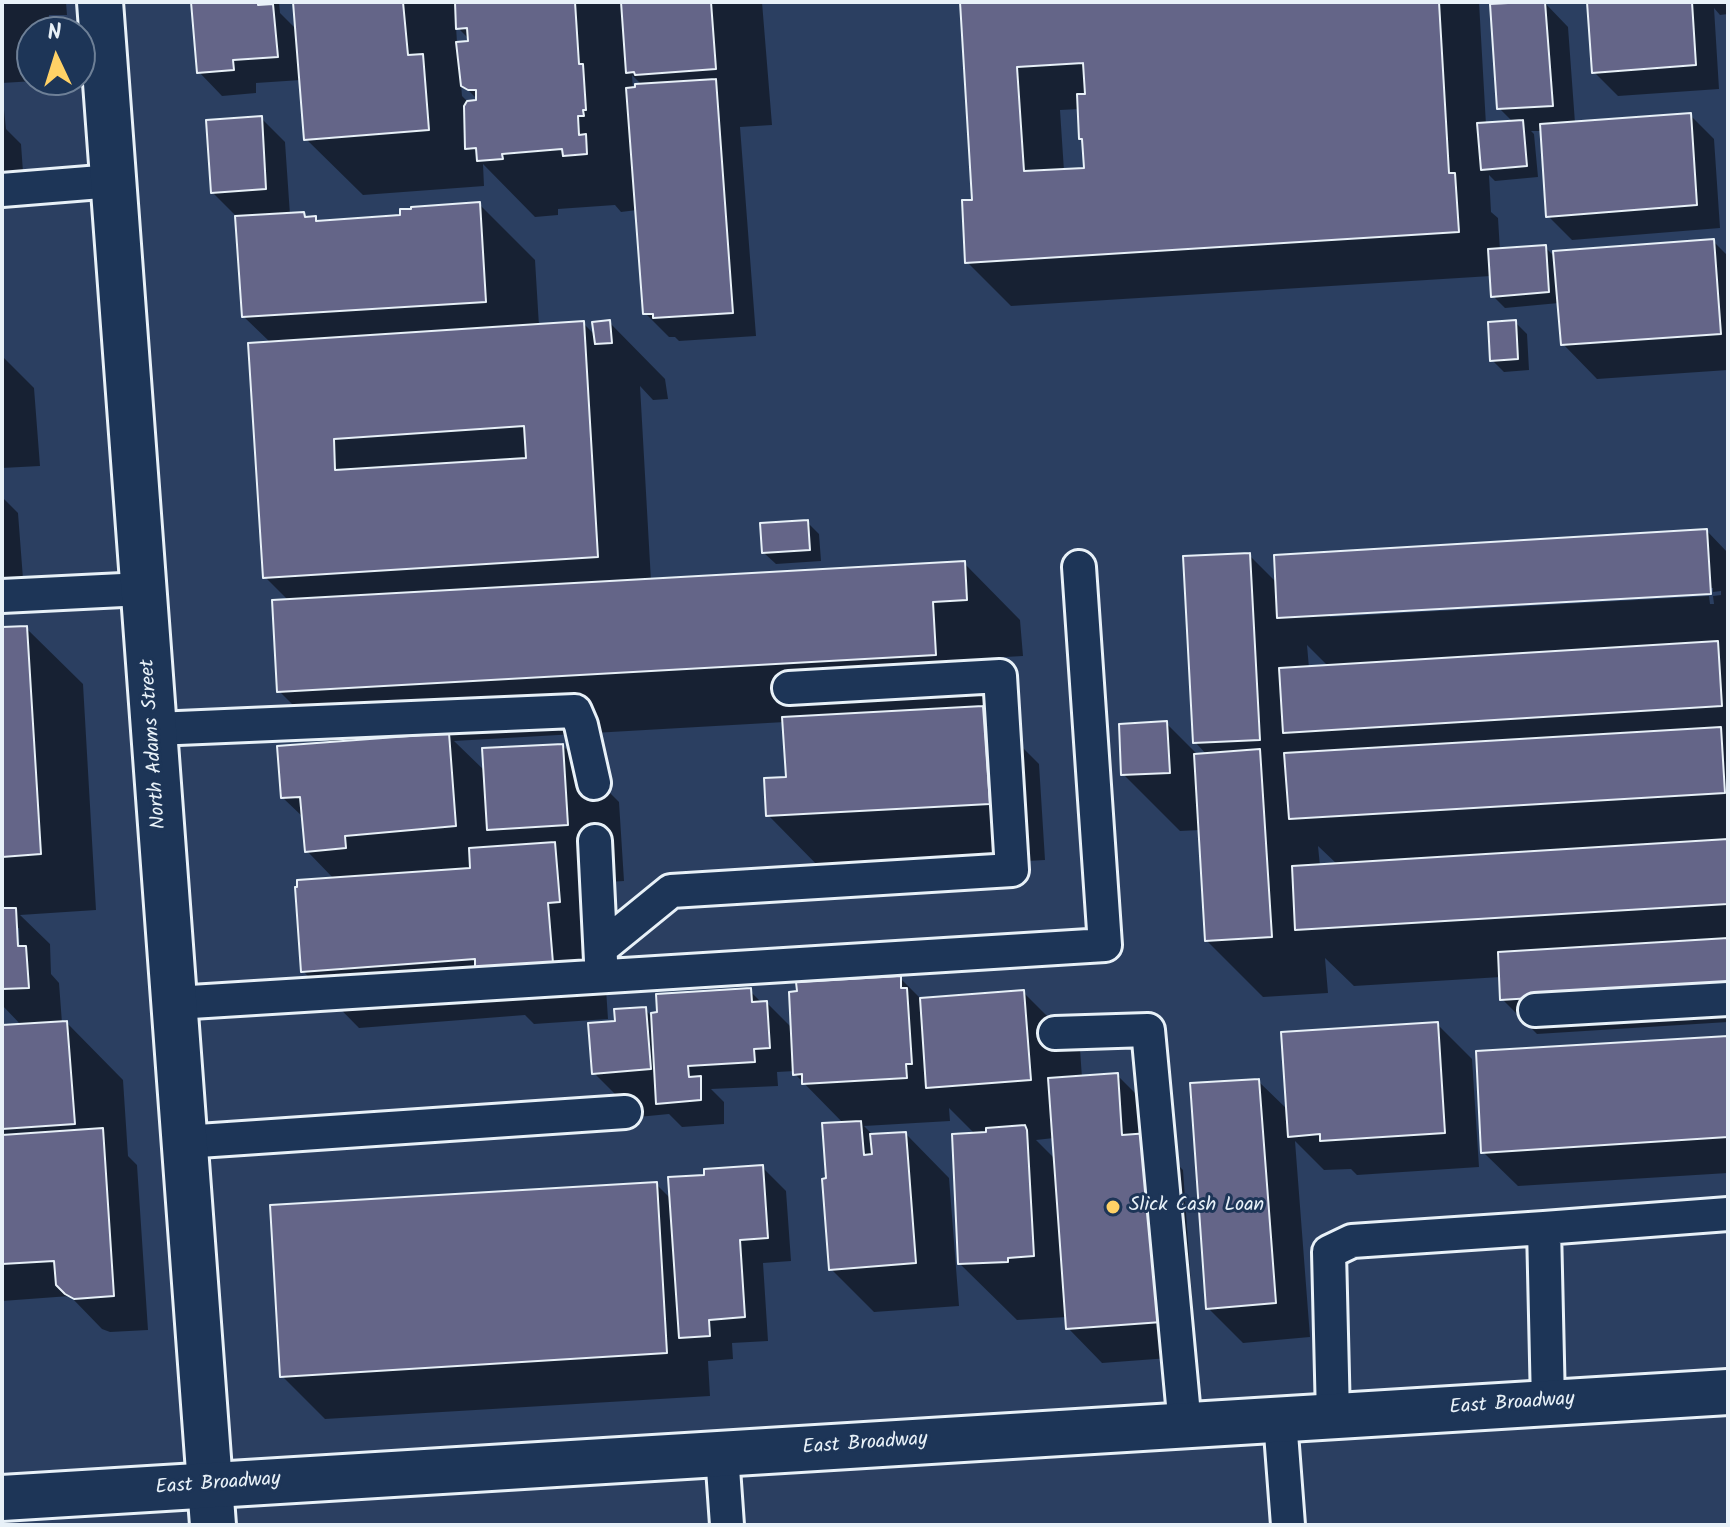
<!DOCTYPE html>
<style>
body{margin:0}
#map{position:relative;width:1730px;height:1527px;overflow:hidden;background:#2b3f61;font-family:Kalam,sans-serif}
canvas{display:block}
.frame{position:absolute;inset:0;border:4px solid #e8f1f8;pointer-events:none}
.north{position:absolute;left:16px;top:16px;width:80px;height:80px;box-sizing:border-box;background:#1d3557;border:2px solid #6e8097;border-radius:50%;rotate:356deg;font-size:22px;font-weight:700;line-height:32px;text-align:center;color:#e8f1f8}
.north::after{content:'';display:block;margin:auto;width:28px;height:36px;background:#ffd166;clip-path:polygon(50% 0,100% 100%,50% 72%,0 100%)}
</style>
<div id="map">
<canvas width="1730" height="1527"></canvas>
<div class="frame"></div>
<div class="north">N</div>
</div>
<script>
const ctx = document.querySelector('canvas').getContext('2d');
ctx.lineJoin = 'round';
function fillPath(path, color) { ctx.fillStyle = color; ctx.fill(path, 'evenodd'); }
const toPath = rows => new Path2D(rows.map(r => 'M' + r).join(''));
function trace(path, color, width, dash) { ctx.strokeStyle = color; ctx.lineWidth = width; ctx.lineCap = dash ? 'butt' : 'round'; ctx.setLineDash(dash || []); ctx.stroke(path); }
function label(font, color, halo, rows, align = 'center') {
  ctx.font = font + ' Kalam,sans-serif'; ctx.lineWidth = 6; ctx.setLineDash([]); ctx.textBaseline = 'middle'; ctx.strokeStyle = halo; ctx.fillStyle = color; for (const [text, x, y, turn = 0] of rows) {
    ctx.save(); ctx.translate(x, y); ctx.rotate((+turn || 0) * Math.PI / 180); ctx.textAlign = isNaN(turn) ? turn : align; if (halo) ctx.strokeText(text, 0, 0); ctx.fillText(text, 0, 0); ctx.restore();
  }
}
fillPath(toPath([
 [2,2,66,2,67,15,49,15,50,32,32,32,32,80,51,80,2,83],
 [193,2,279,2,280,13,298,31,295,2,762,2,772,125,740,127,756,336,679,341,675,337,669,337,645,313,637,210,621,212,615,205,558,209,558,215,535,217,483,164,484,186,363,195,306,139,301,80,256,83,256,93,222,96,199,72],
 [456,26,472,42,457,43],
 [632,75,643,86,633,89],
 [461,83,480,102,469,103,462,96],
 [962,2,1479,2,1486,125,1514,123,1499,108,1545,3,1568,27,1575,123,1690,115,1714,139,1720,228,1572,240,1548,216,1542,131,1531,131,1534,134,1538,177,1495,181,1489,175,1491,212,1498,218,1500,251,1545,247,1556,258,1713,241,1728,256,1728,370,1597,379,1563,344,1559,303,1505,308,1493,296,1491,276,1011,306,967,262,974,202],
 [1080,109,1086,170,1064,171,1060,110],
 [1589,2,1728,2,1728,14,1720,15,1714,8,1719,89,1618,96,1594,72],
 [2,90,6,129,21,144,23,172,6,174,2,191],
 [261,118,285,142,290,215,304,214,308,219,315,218,320,223,403,217,479,204,535,260,539,326,583,323,596,336,609,322,665,379,668,399,653,400,640,386,651,581,964,563,1020,620,1023,656,988,658,991,710,986,711,1039,764,1045,860,824,872,768,815,788,779,785,722,454,741,486,772,563,746,619,802,624,881,593,883,604,958,608,1019,534,1024,525,1015,359,1028,303,971,335,880,307,851,304,818,283,798,332,744,279,691,289,601,265,577,271,343,244,317,237,217,212,192],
 [1515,322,1527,334,1529,370,1504,372,1492,360],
 [2,356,34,388,40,466,2,468],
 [2,497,18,513,25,605,2,607],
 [807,522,819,534,821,561,776,564,764,553],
 [1707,531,1728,553,1728,652,1727,652,1728,653,1728,1022,1537,1034,1502,999,1501,977,1354,986,1325,958,1328,993,1263,997,1207,941,1201,830,1180,831,1123,774,1166,723,1198,755,1207,755,1195,742,1249,555,1277,583],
 [1709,588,1713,588,1713,592,1721,591,1721,595,1713,596,1714,604,1710,604,1709,596,1330,617,1330,613],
 [1307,645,1329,667,1309,668],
 [1318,846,1338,865,1320,866],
 [26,628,83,684,96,910,20,915,50,944,51,974,59,983,62,1023,67,1023,123,1080,128,1156,137,1165,148,1330,110,1332,102,1329,70,1296,2,1301,2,1027,22,1026,2,1005,2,629],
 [15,928,19,928,20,956,16,956],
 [900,978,922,1000,1023,992,1080,1049,1082,1078,1117,1075,1152,1110,1154,1141,1183,1170,1196,1356,1102,1363,1068,1328,1067,1317,1017,1320,960,1264,976,1135,949,1108,950,1121,864,1126,874,1136,906,1134,949,1178,959,1306,874,1312,831,1269,828,1180,844,1124,795,1074,795,1071,777,1072,778,1086,711,1089,724,1102,724,1124,682,1127,669,1114,638,1117,594,1073,617,1023,645,1009,650,1015,659,1014,750,991,762,1003,767,1003,793,1029],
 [1054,1138,1055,1159,1036,1140],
 [1437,1024,1472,1059,1479,1167,1357,1175,1351,1169,1324,1170,1295,1141,1310,1337,1243,1343,1208,1308,1258,1081,1288,1110],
 [1728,1038,1728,1173,1518,1186,1483,1152],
 [762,1167,786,1191,791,1261,763,1263,768,1341,732,1343,733,1359,708,1361,710,1396,325,1419,282,1376,656,1184,672,1200]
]), '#0007');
const building = toPath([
 [191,2,258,2,258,5,273,4,278,57,233,60,234,70,197,73,191,2],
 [293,2,403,2,408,55,423,54,429,130,304,140,293,2],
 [455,2,575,2,579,64,583,64,586,110,583,110,584,116,578,116,579,135,586,134,587,154,563,156,562,149,502,154,503,159,477,161,476,148,465,149,464,106,467,101,476,100,476,90,468,90,461,86,456,42,468,41,467,28,456,29,455,2],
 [621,2,711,2,716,69,635,75,634,72,626,73,621,2],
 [960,2,1439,2,1449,173,1455,173,1459,232,965,263,962,200,972,200,960,2],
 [1083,63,1085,94,1077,94,1079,139,1082,139,1084,168,1024,171,1017,67,1083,63],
 [1526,2,1545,2,1553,106,1497,109,1490,4,1526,2],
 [1587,2,1692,2,1696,65,1592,73,1587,2],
 [716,79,733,313,653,318,653,314,643,314,626,88,635,87,635,84,716,79],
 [1691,113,1697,205,1546,217,1540,124,1691,113],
 [262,116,266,189,211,193,206,120,262,116],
 [1523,120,1527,166,1481,170,1477,123,1523,120],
 [480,202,486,302,242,317,235,216,304,212,305,217,316,216,316,221,400,215,400,209,411,209,411,207,480,202],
 [1714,239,1721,334,1561,345,1553,251,1714,239],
 [1546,245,1549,292,1491,297,1488,249,1546,245],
 [610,320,612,343,595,344,592,322,610,320],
 [1516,320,1518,359,1490,361,1488,322,1516,320],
 [584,321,598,557,263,578,248,343,584,321],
 [524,426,526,458,335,470,334,439,524,426],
 [808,520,810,550,762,553,760,523,808,520],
 [1707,529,1711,594,1277,618,1274,555,1707,529],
 [1250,553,1260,740,1193,743,1183,556,1250,553],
 [965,561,967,600,933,602,936,655,277,692,272,600,965,561],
 [27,626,41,854,2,857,2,627,27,626],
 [1718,641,1722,706,1283,733,1279,668,1718,641],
 [983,706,990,804,766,816,764,778,786,777,782,717,983,706],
 [1167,721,1170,773,1121,775,1119,724,1167,721],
 [1721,727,1725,793,1289,819,1284,753,1721,727],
 [449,733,456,826,345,836,346,848,305,852,300,797,281,798,277,746,449,733],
 [563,744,568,825,487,830,482,748,563,744],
 [1260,749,1272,937,1205,941,1194,754,1260,749],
 [1728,839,1728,904,1295,930,1292,866,1728,839],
 [555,842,560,902,548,903,553,963,475,969,475,959,301,972,295,887,297,887,297,880,470,868,469,848,555,842],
 [2,908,16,908,18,946,26,946,29,988,2,989,2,908],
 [1728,938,1728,986,1500,1000,1498,952,1728,938],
 [901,976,901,988,907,988,912,1064,906,1064,907,1078,802,1084,802,1074,793,1075,789,992,797,991,796,982,901,976],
 [751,988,752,1002,767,1001,770,1048,754,1049,755,1062,688,1066,689,1077,701,1076,701,1100,656,1104,651,1013,657,1012,656,994,751,988],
 [1024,990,1031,1080,926,1088,920,998,1024,990],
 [646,1007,651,1069,592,1074,588,1023,615,1021,614,1009,646,1007],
 [67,1021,75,1124,2,1129,2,1025,67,1021],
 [1438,1022,1445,1133,1320,1141,1320,1134,1288,1137,1281,1032,1438,1022],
 [1728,1036,1728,1137,1481,1153,1476,1051,1728,1036],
 [1118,1073,1122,1135,1149,1133,1162,1322,1066,1329,1048,1078,1118,1073],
 [1259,1079,1276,1303,1206,1309,1190,1083,1259,1079],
 [861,1121,864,1155,872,1154,870,1134,906,1132,916,1263,829,1270,822,1179,826,1178,822,1123,861,1121],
 [1025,1125,1027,1130,1034,1256,1008,1258,1008,1262,958,1264,952,1134,986,1132,986,1128,1025,1125],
 [103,1128,114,1296,74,1299,65,1294,56,1285,54,1261,2,1264,2,1135,103,1128],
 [763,1165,768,1238,740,1240,745,1317,709,1320,710,1336,679,1338,668,1177,704,1175,704,1169,763,1165],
 [657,1182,667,1353,280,1377,270,1205,657,1182]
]);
fillPath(building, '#646588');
trace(building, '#e8f1f8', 2);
const service = toPath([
 [2,190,113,181],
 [2,596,143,589],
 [155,729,575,711,581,725,594,783],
 [595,841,601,961],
 [601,948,671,891,1012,870,1000,676,789,688],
 [175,1003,1105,945,1079,567],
 [1535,1010,1728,999],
 [1055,1033,1148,1030,1185,1426],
 [184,1142,625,1112],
 [1544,1228,1548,1403],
 [1333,1416,1329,1252,1352,1241,1544,1228,1728,1214],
 [1280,1420,1288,1525],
 [722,1454,727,1525]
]);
const tertiary = toPath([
 [100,2,213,1525]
]);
const secondary = toPath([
 [2,1498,1728,1392]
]);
trace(service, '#e8f1f8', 38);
trace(tertiary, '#e8f1f8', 50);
trace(secondary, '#e8f1f8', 50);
trace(service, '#1d3557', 32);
trace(tertiary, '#1d3557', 44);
trace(secondary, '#1d3557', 44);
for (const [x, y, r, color] of [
 [1113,1207,8,"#ffd166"]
]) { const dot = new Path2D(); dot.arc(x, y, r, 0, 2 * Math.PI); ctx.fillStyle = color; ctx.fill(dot); trace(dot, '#1d3557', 3); }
label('20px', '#e8f1f8', '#1d3557', [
 ["North Adams Street",155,744,-94],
 ["East Broadway",1512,1405,-4],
 ["East Broadway",865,1445,-4],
 ["East Broadway",218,1485,-4]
]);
label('20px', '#e8f1f8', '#1d3557', [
 ["Slick Cash Loan",1129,1207]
], 'left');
</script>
